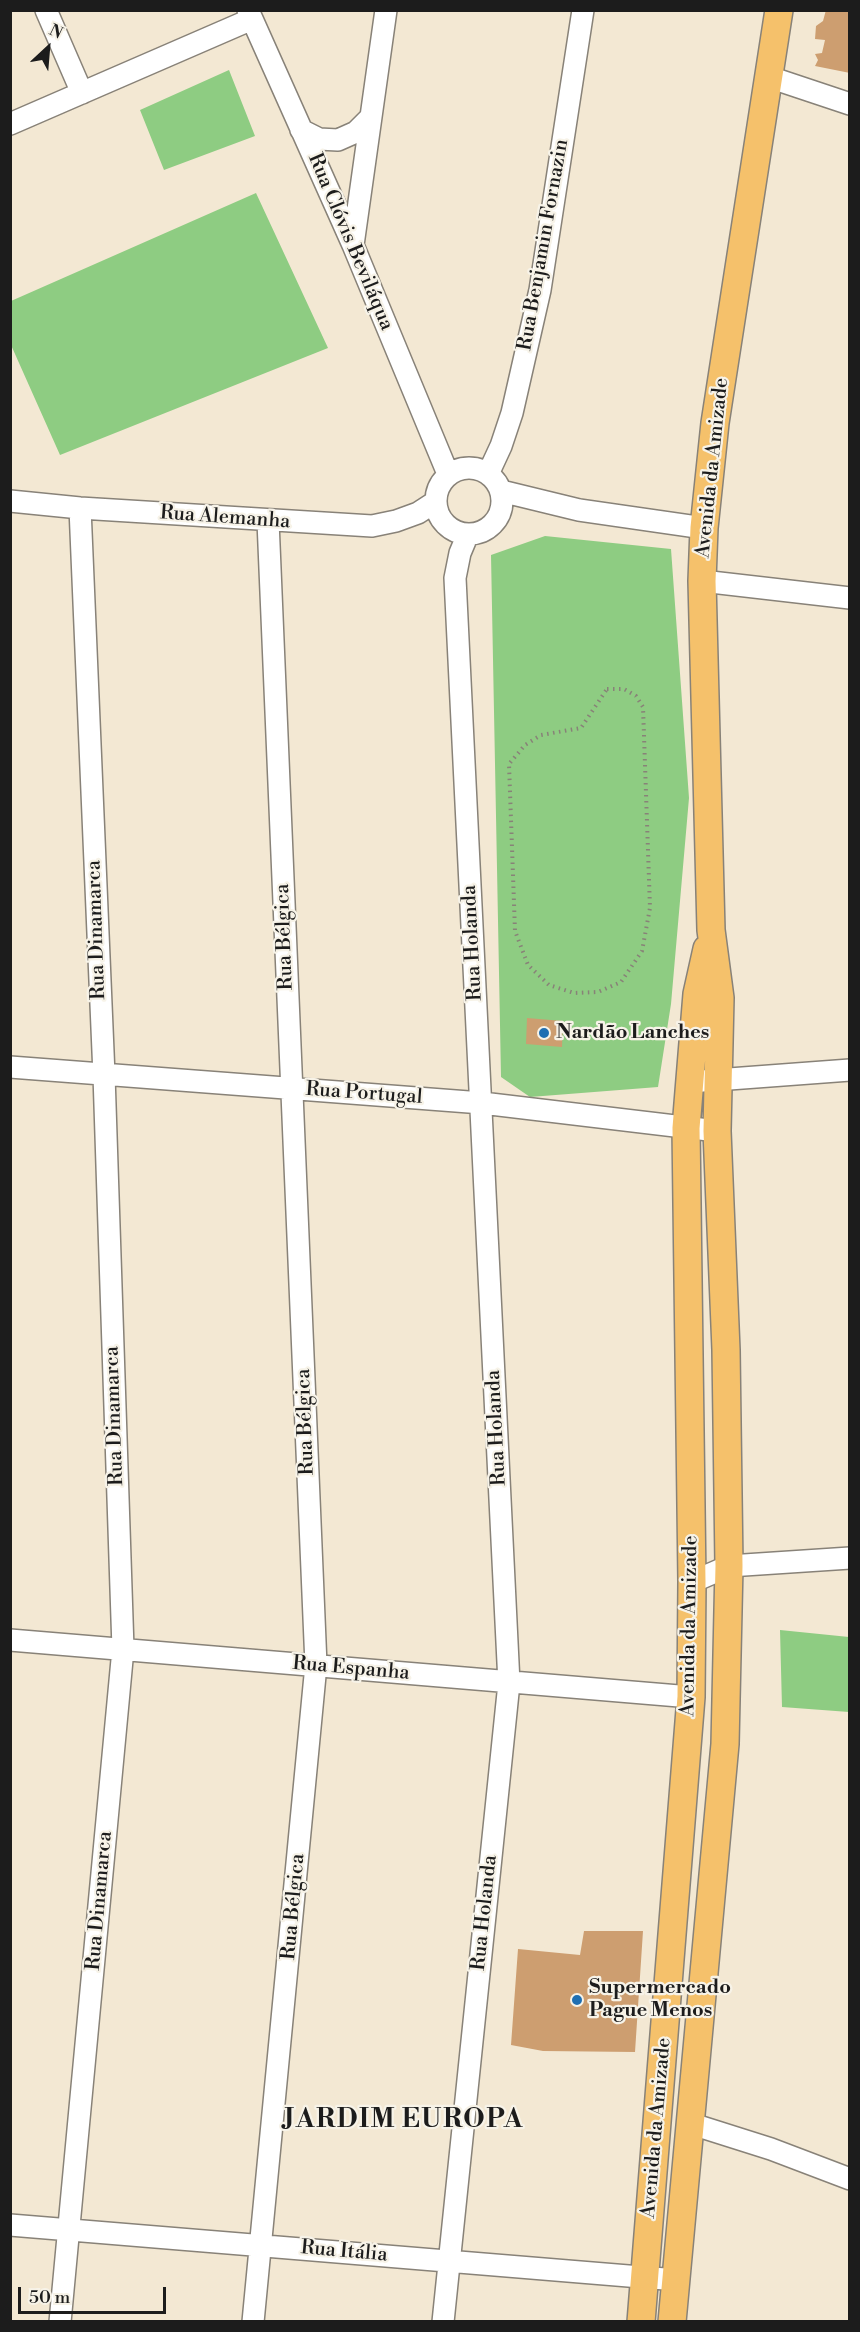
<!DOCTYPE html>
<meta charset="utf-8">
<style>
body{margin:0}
#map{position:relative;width:860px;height:2332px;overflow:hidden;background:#f3e8d3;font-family:"Libre Bodoni",serif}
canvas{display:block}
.frame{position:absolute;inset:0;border:12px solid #1c1c1c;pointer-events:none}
.north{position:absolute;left:18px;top:18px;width:60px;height:60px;-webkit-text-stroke:4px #f7f3e8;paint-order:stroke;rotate:26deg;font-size:16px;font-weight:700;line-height:24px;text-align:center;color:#1c1c1c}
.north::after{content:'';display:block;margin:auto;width:21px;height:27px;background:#1c1c1c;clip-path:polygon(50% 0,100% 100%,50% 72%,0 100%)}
.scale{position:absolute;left:18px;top:2287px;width:148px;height:27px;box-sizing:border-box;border:3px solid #1c1c1c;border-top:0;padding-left:8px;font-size:18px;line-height:21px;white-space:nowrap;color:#1c1c1c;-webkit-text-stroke:4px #f7f3e8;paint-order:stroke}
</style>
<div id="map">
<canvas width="860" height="2332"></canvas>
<div class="frame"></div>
<div class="north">N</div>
<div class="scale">50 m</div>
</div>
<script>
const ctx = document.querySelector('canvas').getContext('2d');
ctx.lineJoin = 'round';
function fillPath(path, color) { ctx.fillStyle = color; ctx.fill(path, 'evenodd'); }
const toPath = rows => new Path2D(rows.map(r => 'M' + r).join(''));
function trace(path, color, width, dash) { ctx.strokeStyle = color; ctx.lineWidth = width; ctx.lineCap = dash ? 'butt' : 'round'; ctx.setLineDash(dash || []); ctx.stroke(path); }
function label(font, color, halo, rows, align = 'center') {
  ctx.font = font + ' "Libre Bodoni",serif'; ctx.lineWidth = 4.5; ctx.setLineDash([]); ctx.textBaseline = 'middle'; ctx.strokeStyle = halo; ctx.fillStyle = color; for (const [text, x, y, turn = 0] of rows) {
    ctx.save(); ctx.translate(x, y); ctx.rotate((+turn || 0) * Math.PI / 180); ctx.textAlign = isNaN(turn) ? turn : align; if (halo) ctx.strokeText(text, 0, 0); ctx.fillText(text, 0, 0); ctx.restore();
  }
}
fillPath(toPath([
 [229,70,255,136,164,170,140,110],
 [256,193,328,348,60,455,11,345,11,301],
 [545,536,671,549,689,798,671,1004,658,1087,530,1097,501,1077,491,555],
 [780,1630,849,1637,849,1712,782,1707]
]), '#8ecc82');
fillPath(toPath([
 [826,10,850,10,850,73,815,66,818,60,815,54,822,53,825,40,815,39,816,26,823,21],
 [527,1018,563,1021,562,1047,526,1044],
 [584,1931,643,1931,635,2052,543,2051,511,2045,518,1949,580,1955]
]), '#cd9e70');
const minor = toPath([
 [46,10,82,93],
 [248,10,353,245,448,474],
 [769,77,850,104],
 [10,124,252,19],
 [301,130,319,139,338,140,356,132,370,118],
 [353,245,386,10],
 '436 501a33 33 0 1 1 66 0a33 33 0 1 1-66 0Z',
 [488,474,501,446,512,413,540,290,583,10],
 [501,491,579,510,704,528],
 [10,501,80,508,372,526,396,521,418,513,435,502],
 [702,581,850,598],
 [10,1067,482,1103,717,1131],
 [689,1082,850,1070],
 [692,1582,729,1566,850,1558],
 [10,1640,691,1697],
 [692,2124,771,2149,850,2179],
 [10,2225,677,2280],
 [60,2322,123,1649,104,1075,80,508],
 [253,2322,316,1665,268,521],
 [443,2322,509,1683,455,578,460,553,468,534]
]);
const major = toPath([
 [641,2322,691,1697,692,1582,686,1128,697,994,707,949],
 [672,2322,725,1744,729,1566,726,1350,717,1131,720,998,711,930,702,581,704,528,715,423,779,10]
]);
trace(minor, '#888278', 24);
trace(major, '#888278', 30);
trace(toPath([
 [607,689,624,689,636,696,643,707,650,908,642,951,621,982,598,992,574,993,549,985,528,965,515,931,509,764,525,745,541,735,581,728,607,689]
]), '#888278', 4, [1.5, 4.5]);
trace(minor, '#fff', 21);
trace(major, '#f5c16b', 27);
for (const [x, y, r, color] of [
 [544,1033,6,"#1f6fb2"],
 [577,2000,6,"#1f6fb2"]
]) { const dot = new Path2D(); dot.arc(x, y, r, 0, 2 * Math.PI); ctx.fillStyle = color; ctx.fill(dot); trace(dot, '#f7f3e8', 2); }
label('20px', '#1c1c1c', '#f7f3e8', [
 ["Rua Clóvis Beviláqua",350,242,67],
 ["Rua Benjamin Fornazin",544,245,-80],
 ["Avenida da Amizade",713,468,-84],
 ["Rua Alemanha",225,518,4],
 ["Rua Dinamarca",97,930,-92],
 ["Rua Bélgica",285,937,-92],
 ["Rua Holanda",473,943,-93],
 ["Rua Portugal",364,1094,4],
 ["Rua Dinamarca",115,1416,-92],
 ["Rua Bélgica",306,1422,-92],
 ["Rua Holanda",497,1428,-93],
 ["Avenida da Amizade",690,1626,-89],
 ["Rua Espanha",351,1669,5],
 ["Rua Dinamarca",100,1901,-85],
 ["Rua Bélgica",294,1907,-85],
 ["Rua Holanda",485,1913,-84],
 ["Avenida da Amizade",657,2128,-85],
 ["Rua Itália",344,2252,5]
]);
label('bold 20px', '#1c1c1c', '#f7f3e8', [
 ["Nardão Lanches",556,1033],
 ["Supermercado",589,1988],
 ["Pague Menos",589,2011]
], 'left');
ctx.letterSpacing = '1.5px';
label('bold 26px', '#1c1c1c', '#f7f3e8', [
 ["JARDIM EUROPA",404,2121]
]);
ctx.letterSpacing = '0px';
</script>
